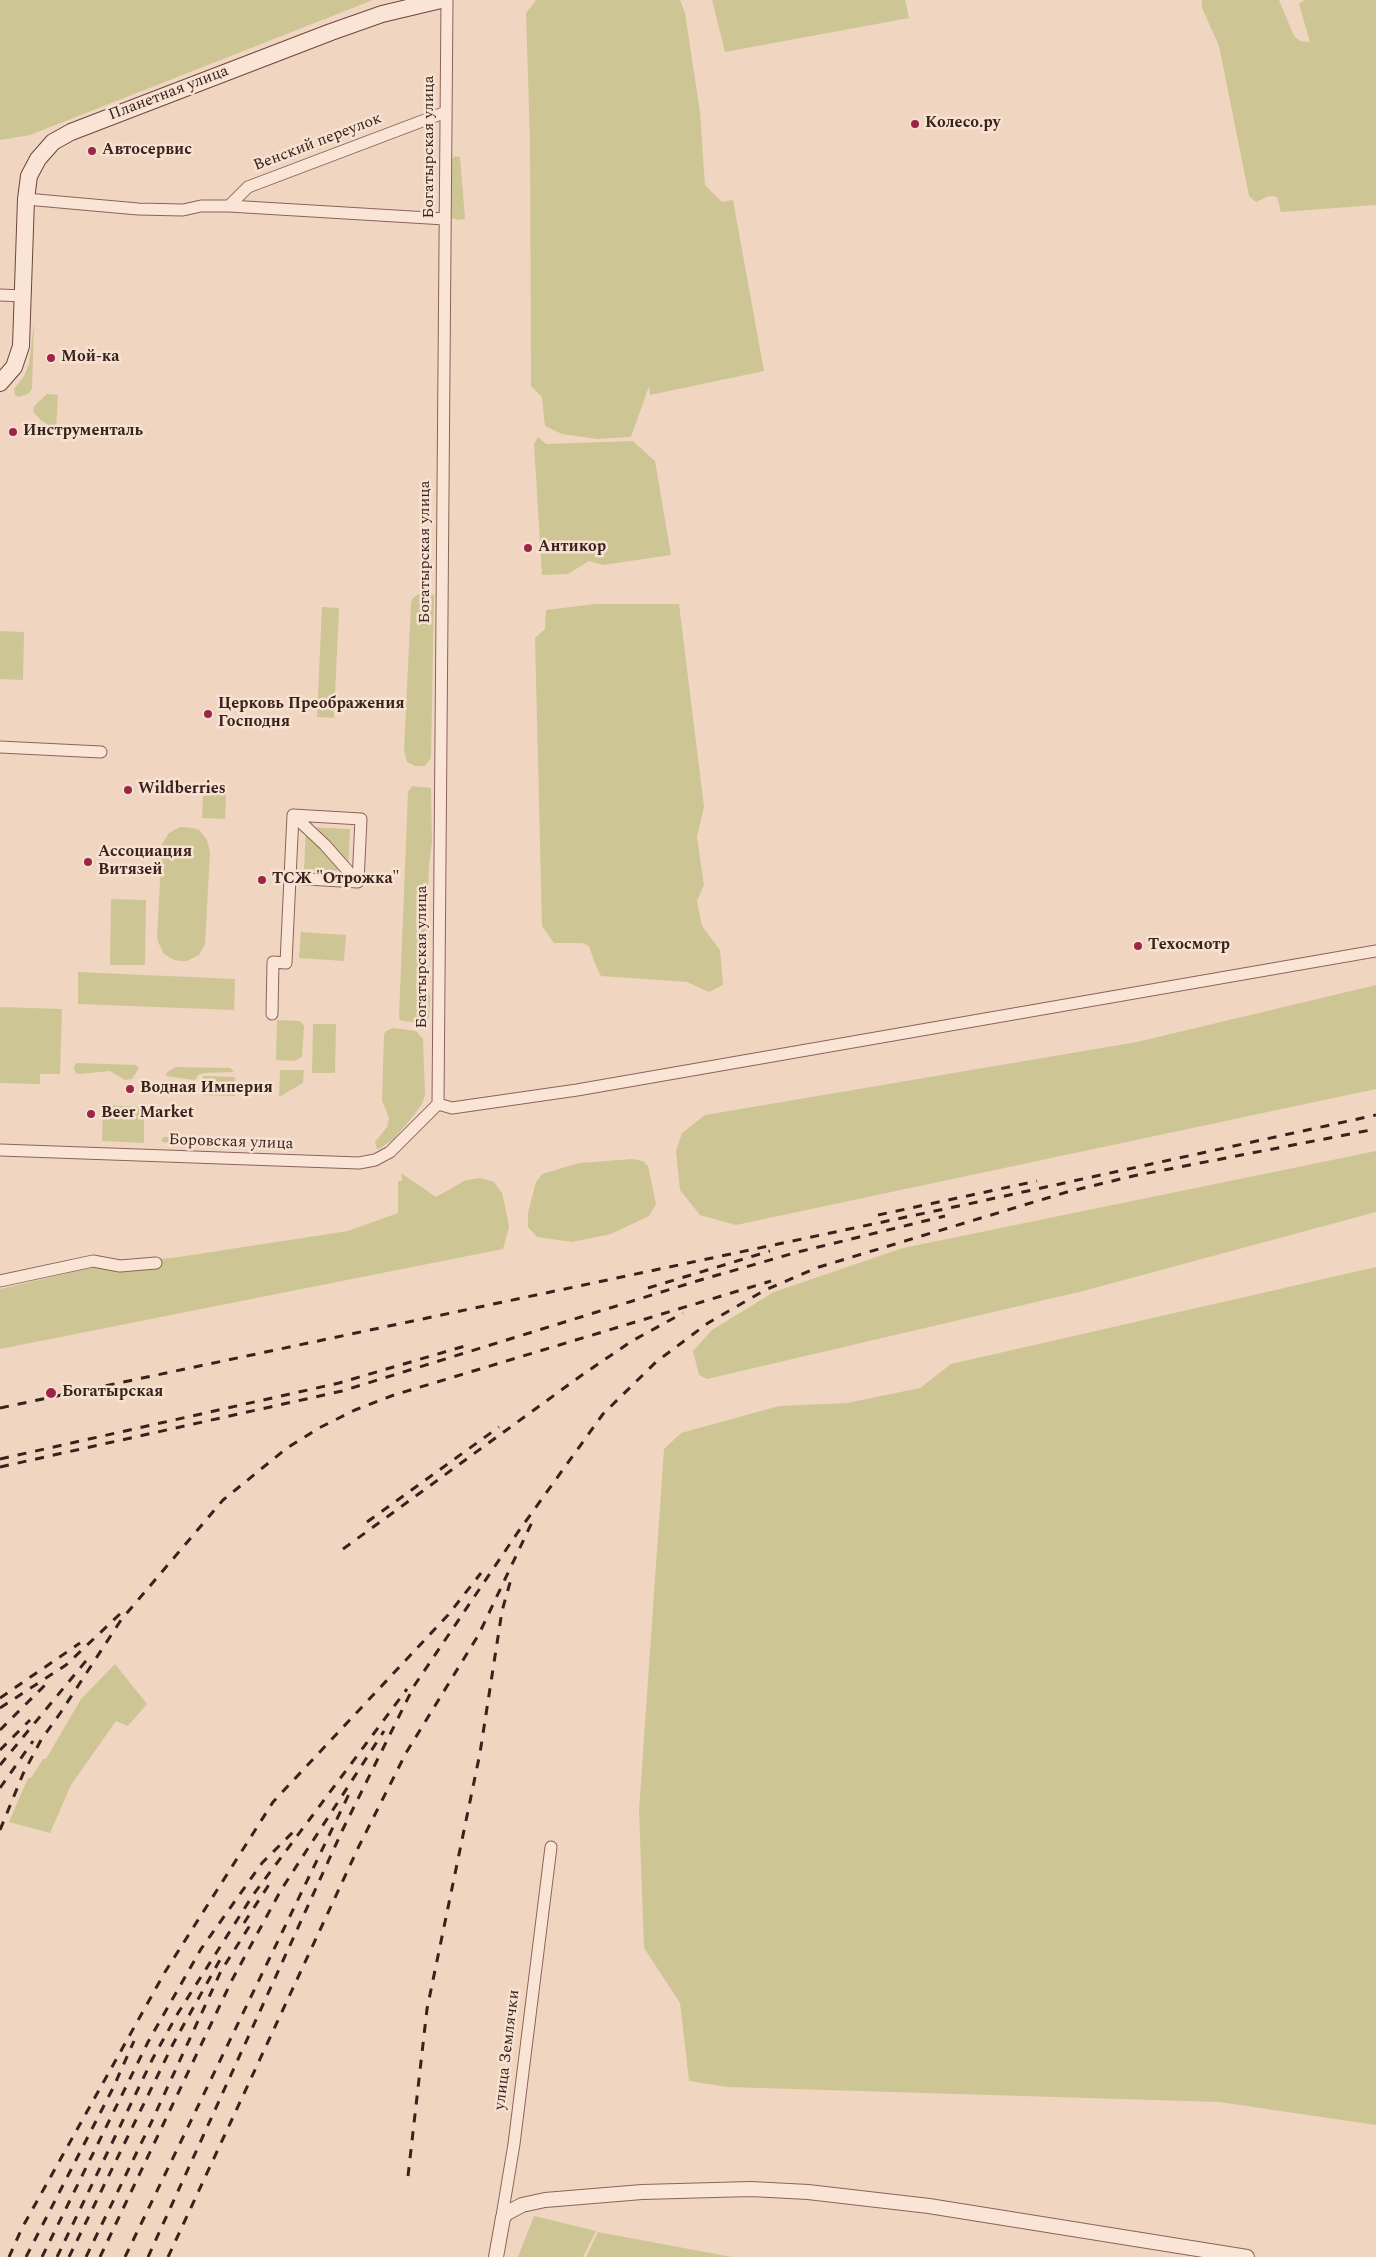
<!DOCTYPE html>
<meta charset="utf-8">
<style>
body{margin:0}
canvas{display:block;background:#f0d5c1}
</style>
<canvas width="1376" height="2257"></canvas>
<script>
const ctx = document.querySelector('canvas').getContext('2d');
ctx.lineJoin = 'round';
function fillPath(path, color) { ctx.fillStyle = color; ctx.fill(path, 'evenodd'); }
const toPath = rows => new Path2D(rows.map(r => 'M' + r).join(''));
function trace(path, color, width, dash) { ctx.strokeStyle = color; ctx.lineWidth = width; ctx.lineCap = dash ? 'butt' : 'round'; ctx.setLineDash(dash || []); ctx.stroke(path); }
function label(font, color, halo, rows, align = 'center') {
  ctx.font = font + ' Spectral,serif'; ctx.lineWidth = 5; ctx.setLineDash([]); ctx.textBaseline = 'middle'; ctx.strokeStyle = halo; ctx.fillStyle = color; for (const [text, x, y, turn = 0] of rows) {
    ctx.save(); ctx.translate(x, y); ctx.rotate((+turn || 0) * Math.PI / 180); ctx.textAlign = isNaN(turn) ? turn : align; if (halo) ctx.strokeText(text, 0, 0); ctx.fillText(text, 0, 0); ctx.restore();
  }
}
fillPath(toPath([
 [0,0,373,0,30,135,0,140],
 [536,0,680,0,685,13,700,112,705,185,722,202,733,200,764,371,650,395,649,386,631,437,597,439,562,434,545,426,542,397,531,386,530,143,526,13],
 [712,0,905,0,909,18,725,52],
 [1202,0,1279,0,1294,36,1300,41,1310,42,1299,4,1304,0,1376,0,1376,205,1281,212,1277,197,1269,196,1256,202,1249,196,1219,46,1202,8],
 [455,156,460,157,465,219,458,220,452,218,452,159],
 [34,322,32,389,28,394,19,397,15,395,14,389,24,376,29,364],
 [47,394,58,395,56,430,41,420,33,412,34,406],
 [538,437,546,444,633,441,655,461,671,555,603,565,589,561,568,574,542,575,534,444],
 [429,592,434,596,431,758,425,766,415,766,407,762,404,750,411,603,412,599,417,595],
 [596,604,679,604,704,807,697,837,704,885,697,901,702,926,720,950,723,985,709,992,687,982,601,976,594,961,589,946,582,943,554,943,542,926,535,638,545,629,546,610],
 [322,607,339,608,334,718,317,717],
 [0,631,24,632,23,680,0,679],
 [412,786,431,788,432,842,429,866,425,985,430,996,429,1017,426,1021,420,1023,403,1021,400,1020,399,1016,408,792],
 [203,793,226,794,225,819,202,818],
 [180,827,193,828,199,830,207,840,210,852,205,944,199,955,187,961,181,961,174,960,164,954,158,942,157,936,162,844,169,833],
 [306,827,350,829,348,871,304,869],
 [111,899,146,900,145,965,110,965],
 [301,932,346,935,344,961,299,958],
 [78,972,235,979,234,1010,78,1004],
 [1376,985,1376,1089,736,1225,700,1215,680,1190,676,1151,682,1133,705,1115,1137,1042],
 [0,1007,62,1009,60,1074,40,1074,40,1084,0,1083],
 [277,1020,300,1021,304,1026,302,1057,294,1061,276,1060],
 [313,1024,336,1024,335,1073,312,1073],
 [393,1028,416,1031,423,1039,425,1095,422,1104,414,1115,394,1139,379,1149,377,1149,375,1142,387,1127,389,1118,382,1101,384,1034,386,1031],
 [76,1063,136,1065,139,1068,132,1079,125,1080,110,1071,79,1074,75,1073,74,1067],
 [176,1067,230,1068,234,1072,204,1073,198,1075,195,1080,166,1076,167,1072],
 [280,1070,304,1070,303,1083,279,1097],
 [203,1076,235,1077,235,1096,202,1095],
 [103,1105,144,1107,144,1143,102,1141],
 [164,1137,234,1139,236,1143,232,1146,181,1145,162,1142,161,1140],
 [1376,1151,1376,1212,1083,1291,707,1379,699,1375,693,1351,712,1330,774,1292,903,1248],
 [632,1159,643,1161,648,1166,656,1204,649,1216,611,1234,572,1242,537,1237,528,1227,528,1213,536,1182,542,1174,579,1163],
 [401,1173,436,1197,466,1180,480,1178,494,1182,502,1193,506,1211,509,1227,503,1249,0,1349,0,1289,116,1262,172,1258,348,1231,398,1213,398,1181,402,1181],
 [1376,1267,1376,2125,1219,2102,728,2087,689,2081,680,2003,644,1948,639,1810,664,1449,681,1433,779,1406,847,1403,920,1388,951,1364],
 [115,1664,147,1704,128,1726,116,1721,71,1785,50,1833,9,1822,28,1778,31,1778,43,1759,46,1759,81,1699],
 [534,2216,596,2231,583,2257,518,2257],
 [598,2232,732,2257,586,2257]
]), '#cec595');
const minor = toPath([
 [26,199,138,209,183,210,201,206,229,206,248,187,446,112],
 [229,206,445,219],
 [0,295,23,296],
 [0,747,101,752],
 [293,815,325,845,348,871,348,881],
 [272,1014,273,962,286,963,290,878,293,815,361,819,358,882,290,878],
 [438,1104,447,0],
 [438,1104,452,1108,577,1090,1376,951],
 [0,1150,359,1163,375,1160,390,1152,438,1104],
 [0,1281,93,1261,120,1266,156,1263],
 [501,2222,514,2144,551,1847]
]);
const tertiary = toPath([
 [496,2257,503,2218,507,2213,522,2205,545,2200,642,2192,751,2189,808,2192,929,2206,1247,2257]
]);
const secondary = toPath([
 [0,383,14,367,21,346,26,199,29,176,38,159,53,142,71,132,331,32,382,14,441,0]
]);
trace(minor, '#8a6458', 13);
trace(tertiary, '#8a6458', 16);
trace(secondary, '#6c463b', 18);
trace(minor, '#fae4d5', 11);
trace(tertiary, '#fae4d5', 14);
trace(secondary, '#fae4d5', 16);
trace(toPath([
 [878,1215,1037,1181],
 [648,1288,770,1251],
 [0,1408,968,1204,1376,1115],
 [0,1459,339,1383,465,1346],
 [0,1467,342,1391,697,1281,794,1253,945,1216],
 [367,1522,499,1427],
 [343,1549,582,1375,632,1341,683,1313],
 [0,1698,80,1643],
 [0,1708,66,1665,121,1613],
 [0,1730,50,1680],
 [0,1750,30,1720],
 [0,1765,90,1656],
 [0,1788,33,1741],
 [0,1830,23,1774,41,1740,61,1712,121,1620,223,1500,287,1448,319,1428,355,1410,394,1395,771,1281],
 [244,1923,270,1883],
 [408,2176,427,2009,480,1753,502,1611,511,1579],
 [9,2257,22,2228,165,1972,273,1802,448,1615,481,1573],
 [26,2257,113,2088,134,2041],
 [42,2257,148,2042,201,1949,262,1863,295,1830],
 [57,2257,153,2058,178,2013,253,1895,407,1689],
 [69,2257,173,2044,221,1958],
 [86,2257,151,2123,221,1971,254,1919],
 [100,2257,232,1980,281,1890,384,1731],
 [125,2257,350,1792],
 [148,2257,342,1831,414,1686,518,1532,603,1414,656,1362,708,1323,765,1290,819,1267,1067,1192,1133,1176,1376,1129],
 [168,2257,359,1846,406,1753,479,1634,534,1518]
]), '#39221d', 3, [9, 9]);
for (const [x, y, r, color] of [
 [915,124,5,"#9c2548"],
 [92,151,5,"#9c2548"],
 [51,358,5,"#9c2548"],
 [13,432,5,"#9c2548"],
 [528,548,5,"#9c2548"],
 [208,714,5,"#9c2548"],
 [128,790,5,"#9c2548"],
 [88,862,5,"#9c2548"],
 [262,880,5,"#9c2548"],
 [1138,946,5,"#9c2548"],
 [130,1089,5,"#9c2548"],
 [91,1114,5,"#9c2548"],
 [51,1393,6,"#9c2548"]
]) { const dot = new Path2D(); dot.arc(x, y, r, 0, 2 * Math.PI); ctx.fillStyle = color; ctx.fill(dot); trace(dot, '#f7e1d1', 2); }
label('16px', '#39221d', '#f7e1d1', [
 ["Планетная улица",169,94,-21],
 ["Венский переулок",318,143,-21],
 ["Богатырская улица",430,147,-90],
 ["Богатырская улица",426,552,-90],
 ["Богатырская улица",423,957,-90],
 ["Боровская улица",231,1143,2],
 ["улица Землячки",508,2050,-83]
]);
label('bold 16px', '#39221d', '#f7e1d1', [
 ["Колесо.ру",925,124],
 ["Автосервис",102,151],
 ["Мой-ка",61,358],
 ["Инструменталь",23,432],
 ["Антикор",538,548],
 ["Церковь Преображения",218,705],
 ["Господня",218,723],
 ["Wildberries",138,790],
 ["Ассоциация",98,853],
 ["Витязей",98,871],
 ["ТСЖ \"Отрожка\"",272,880],
 ["Техосмотр",1148,946],
 ["Водная Империя",140,1089],
 ["Beer Market",101,1114],
 ["Богатырская",62,1393]
], 'left');
</script>
